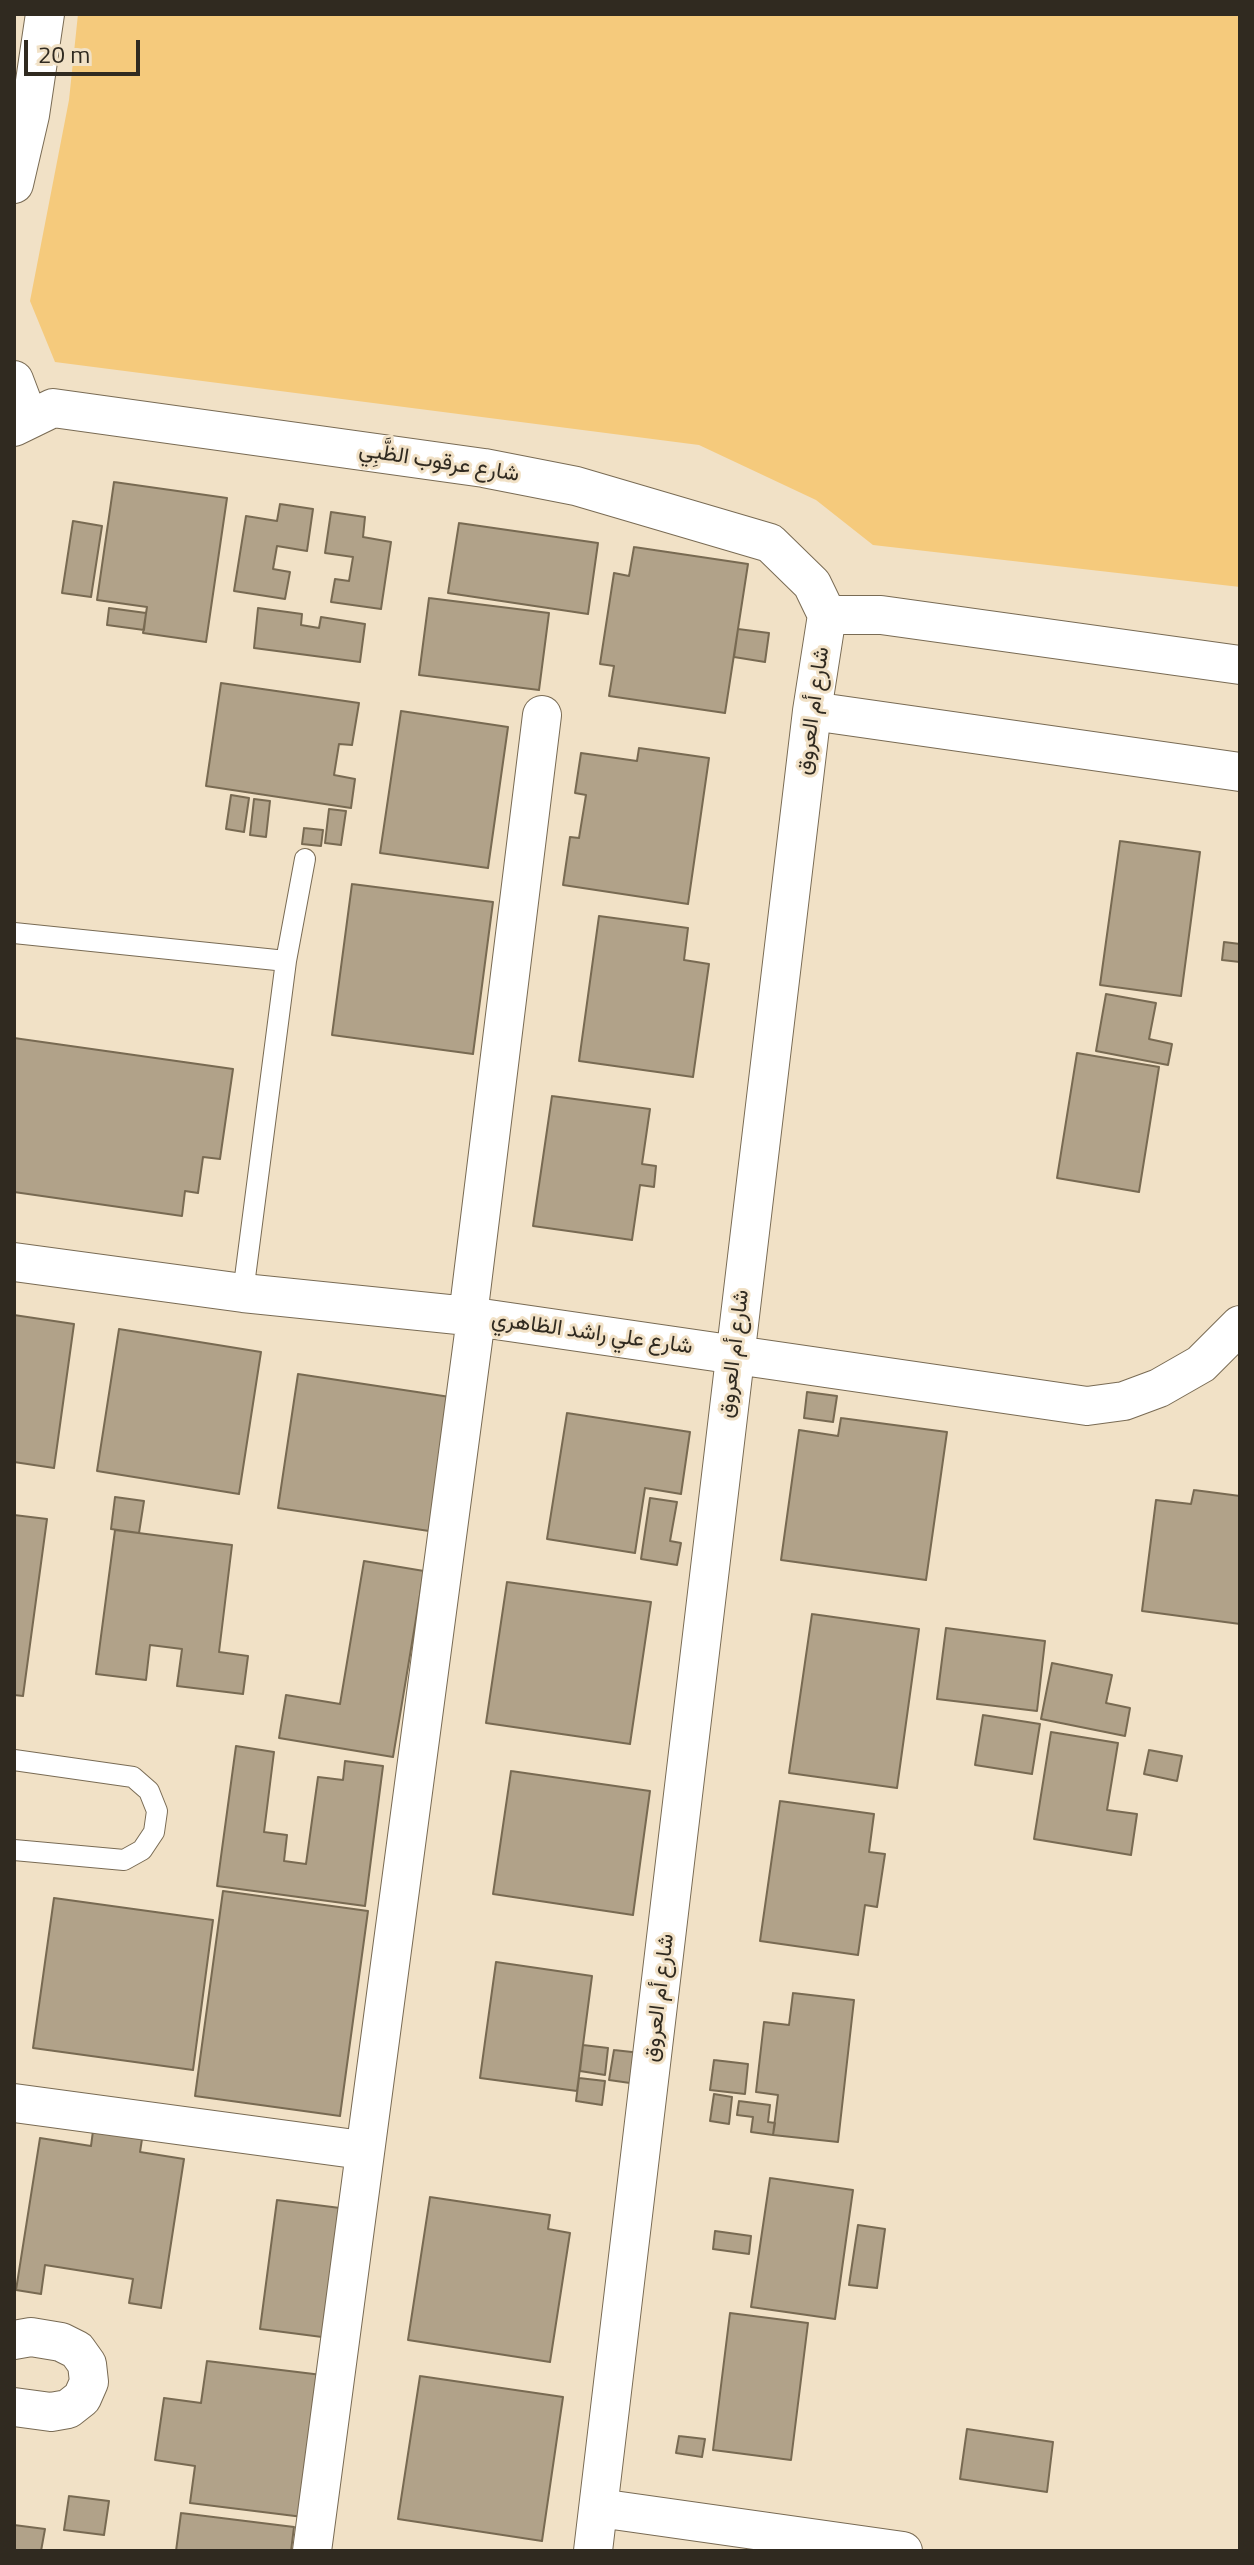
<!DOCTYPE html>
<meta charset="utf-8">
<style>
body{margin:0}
#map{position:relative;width:1254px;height:2565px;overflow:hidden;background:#f1e1c6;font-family:"Titillium Web",sans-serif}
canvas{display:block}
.frame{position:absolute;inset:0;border:16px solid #302a20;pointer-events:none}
.scale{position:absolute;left:24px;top:40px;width:116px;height:36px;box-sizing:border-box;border:4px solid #302a20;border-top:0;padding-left:10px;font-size:24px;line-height:28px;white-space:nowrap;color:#302a20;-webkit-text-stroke:6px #f1e1c6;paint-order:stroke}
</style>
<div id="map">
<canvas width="1254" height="2565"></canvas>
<div class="frame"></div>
<div class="scale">20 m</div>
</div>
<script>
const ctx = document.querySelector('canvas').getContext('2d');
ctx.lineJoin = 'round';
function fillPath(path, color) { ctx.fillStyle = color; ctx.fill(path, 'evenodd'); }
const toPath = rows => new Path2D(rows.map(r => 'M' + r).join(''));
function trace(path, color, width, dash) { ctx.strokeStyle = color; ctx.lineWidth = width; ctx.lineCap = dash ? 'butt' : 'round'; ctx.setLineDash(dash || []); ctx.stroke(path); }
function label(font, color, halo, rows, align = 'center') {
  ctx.font = font + ' "Titillium Web",Vazirmatn,sans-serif'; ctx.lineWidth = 6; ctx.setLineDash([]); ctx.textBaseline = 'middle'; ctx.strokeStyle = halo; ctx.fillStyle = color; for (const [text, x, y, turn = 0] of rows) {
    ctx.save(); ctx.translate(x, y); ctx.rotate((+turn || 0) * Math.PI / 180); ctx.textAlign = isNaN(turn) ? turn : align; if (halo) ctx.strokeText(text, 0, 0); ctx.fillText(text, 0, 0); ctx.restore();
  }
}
fillPath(toPath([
 [78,14,1240,14,1240,587,873,545,816,500,699,445,55,362,30,301,69,100]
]), '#f5ca7c');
const building = toPath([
 [114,482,227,498,206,642,143,633,147,607,97,600,114,482],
 [280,504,313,509,307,551,277,546,273,569,290,572,285,599,234,591,246,516,277,521,280,504],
 [331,512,365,517,363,537,391,542,381,609,331,602,335,579,349,581,353,557,325,553,331,512],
 [73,521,102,526,91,597,62,593,73,521],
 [459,523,598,543,588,614,448,593,459,523],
 [634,547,748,564,725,713,609,696,614,666,600,664,614,573,629,576,634,547],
 [429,598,549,613,539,690,419,675,429,598],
 [109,608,146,613,144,630,107,625,109,608],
 [258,608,302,614,301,625,319,628,321,617,365,624,360,662,254,648,258,608],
 [738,629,769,633,765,662,734,657,738,629],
 [221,683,359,703,352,745,339,744,334,775,355,779,351,808,206,786,221,683],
 [401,711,508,727,488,868,380,853,401,711],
 [639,748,709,758,688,904,563,885,570,837,579,838,586,795,575,793,581,753,637,761,639,748],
 [231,795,249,798,244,832,226,829,231,795],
 [254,799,270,801,266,837,250,835,254,799],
 [329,809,346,811,341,845,325,843,329,809],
 [304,828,323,830,321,846,302,844,304,828],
 [1120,841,1200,852,1181,996,1100,985,1120,841],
 [352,884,493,902,473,1054,332,1035,352,884],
 [599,916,688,928,684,960,709,964,693,1077,579,1061,599,916],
 [1224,942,1240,944,1240,962,1222,960,1224,942],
 [1106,994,1156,1003,1149,1039,1172,1044,1168,1065,1096,1051,1106,994],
 [14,1038,233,1069,220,1159,203,1157,198,1193,185,1191,182,1216,14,1192,14,1038],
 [1077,1053,1159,1067,1139,1192,1057,1178,1077,1053],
 [552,1096,650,1109,642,1164,656,1166,654,1187,640,1185,632,1240,533,1226,552,1096],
 [14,1315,74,1324,54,1468,14,1462,14,1315],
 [119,1329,261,1352,239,1494,97,1471,119,1329],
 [298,1374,450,1397,429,1531,278,1508,298,1374],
 [807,1392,837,1396,833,1422,804,1418,807,1392],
 [567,1413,690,1432,681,1494,645,1488,635,1553,547,1539,567,1413],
 [841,1418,947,1432,926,1580,781,1560,799,1430,838,1436,841,1418],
 [1194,1490,1240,1496,1240,1624,1142,1611,1156,1500,1191,1504,1194,1490],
 [115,1497,144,1501,139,1533,111,1529,115,1497],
 [650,1498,677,1502,670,1541,681,1543,677,1565,641,1559,650,1498],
 [14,1515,47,1519,23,1696,14,1695,14,1515],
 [115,1530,232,1545,219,1652,248,1656,243,1694,177,1686,182,1649,150,1645,146,1680,96,1674,115,1530],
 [364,1561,424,1571,393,1757,279,1738,286,1695,340,1704,364,1561],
 [507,1582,651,1602,630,1744,486,1723,507,1582],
 [812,1614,919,1629,897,1788,789,1773,812,1614],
 [946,1628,1045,1641,1037,1711,937,1699,946,1628],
 [1052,1663,1112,1675,1106,1703,1130,1708,1125,1736,1041,1719,1052,1663],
 [983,1715,1040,1724,1032,1774,975,1765,983,1715],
 [1051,1732,1118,1743,1107,1810,1137,1814,1131,1855,1034,1839,1051,1732],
 [236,1746,274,1752,264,1832,287,1835,284,1861,306,1864,318,1777,343,1780,345,1761,383,1766,365,1906,217,1886,236,1746],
 [1149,1750,1182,1756,1177,1781,1144,1774,1149,1750],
 [511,1771,650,1791,633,1915,493,1894,511,1771],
 [780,1801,874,1814,869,1852,885,1854,877,1907,865,1905,858,1955,760,1941,780,1801],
 [223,1891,368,1911,340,2116,195,2096,223,1891],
 [54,1898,213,1920,193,2070,33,2048,54,1898],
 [496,1962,592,1976,577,2091,480,2078,496,1962],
 [793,1993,854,2000,838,2142,773,2135,778,2095,756,2092,764,2022,789,2025,793,1993],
 [583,2045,608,2048,605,2075,580,2071,583,2045],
 [614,2050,641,2053,637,2084,609,2080,614,2050],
 [714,2060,748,2064,745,2094,710,2090,714,2060],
 [579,2078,605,2081,602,2105,576,2101,579,2078],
 [714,2094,732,2097,729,2124,710,2121,714,2094],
 [739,2101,770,2105,768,2122,775,2123,773,2135,751,2132,753,2117,737,2115,739,2101],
 [93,2131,142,2139,140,2152,184,2159,161,2308,129,2303,133,2279,45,2265,41,2294,16,2290,40,2138,91,2146,93,2131],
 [770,2178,853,2190,835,2319,751,2307,770,2178],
 [430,2197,550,2215,548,2229,570,2233,550,2362,408,2340,430,2197],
 [277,2200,340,2208,322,2337,260,2329,277,2200],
 [858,2225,885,2229,877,2288,849,2285,858,2225],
 [715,2231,751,2236,749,2254,713,2249,715,2231],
 [730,2313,808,2323,791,2460,713,2450,730,2313],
 [207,2361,322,2375,303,2517,190,2503,195,2466,155,2460,164,2398,201,2403,207,2361],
 [420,2376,563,2397,542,2541,398,2519,420,2376],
 [967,2429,1053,2442,1047,2492,960,2479,967,2429],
 [679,2436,705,2439,702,2457,676,2453,679,2436],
 [69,2496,109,2501,104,2535,64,2530,69,2496],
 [181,2513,294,2527,291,2551,176,2551,181,2513],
 [14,2525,45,2529,41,2551,14,2551,14,2525]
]);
fillPath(building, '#b1a289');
trace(building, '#786a52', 2);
const service = toPath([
 [14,933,286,961],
 [243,1293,286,961,305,859],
 [14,1760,133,1777,149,1791,157,1811,154,1832,142,1850,124,1860,14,1850]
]);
const minor = toPath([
 [14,184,30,115,45,14],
 [14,380,28,417],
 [14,427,53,408,484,468,576,486,770,543,812,584,827,615],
 [812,711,1240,772],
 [14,1262,243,1293,468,1316,1087,1406,1124,1401,1159,1388,1201,1364,1240,1325],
 [468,1316,542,715],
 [14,2103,362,2150],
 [14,2340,31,2337,61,2342,77,2350,87,2364,89,2382,82,2398,68,2409,51,2412,14,2407],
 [599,2508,903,2551],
 [312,2551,476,1318],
 [593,2551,812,711,827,615,881,615,1240,665]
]);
trace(service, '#796b54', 22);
trace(minor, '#796b54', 40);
trace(service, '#fff', 20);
trace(minor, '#fff', 38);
label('22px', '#302a20', '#f1e1c6', [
 ["شارع عرقوب الظَّبِي",439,463,9],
 ["شارع أم العروق",814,711,-82],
 ["شارع علي راشد الظاهري",592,1334,8],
 ["شارع أم العروق",735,1354,-83],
 ["شارع أم العروق",660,1998,-83]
]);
</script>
